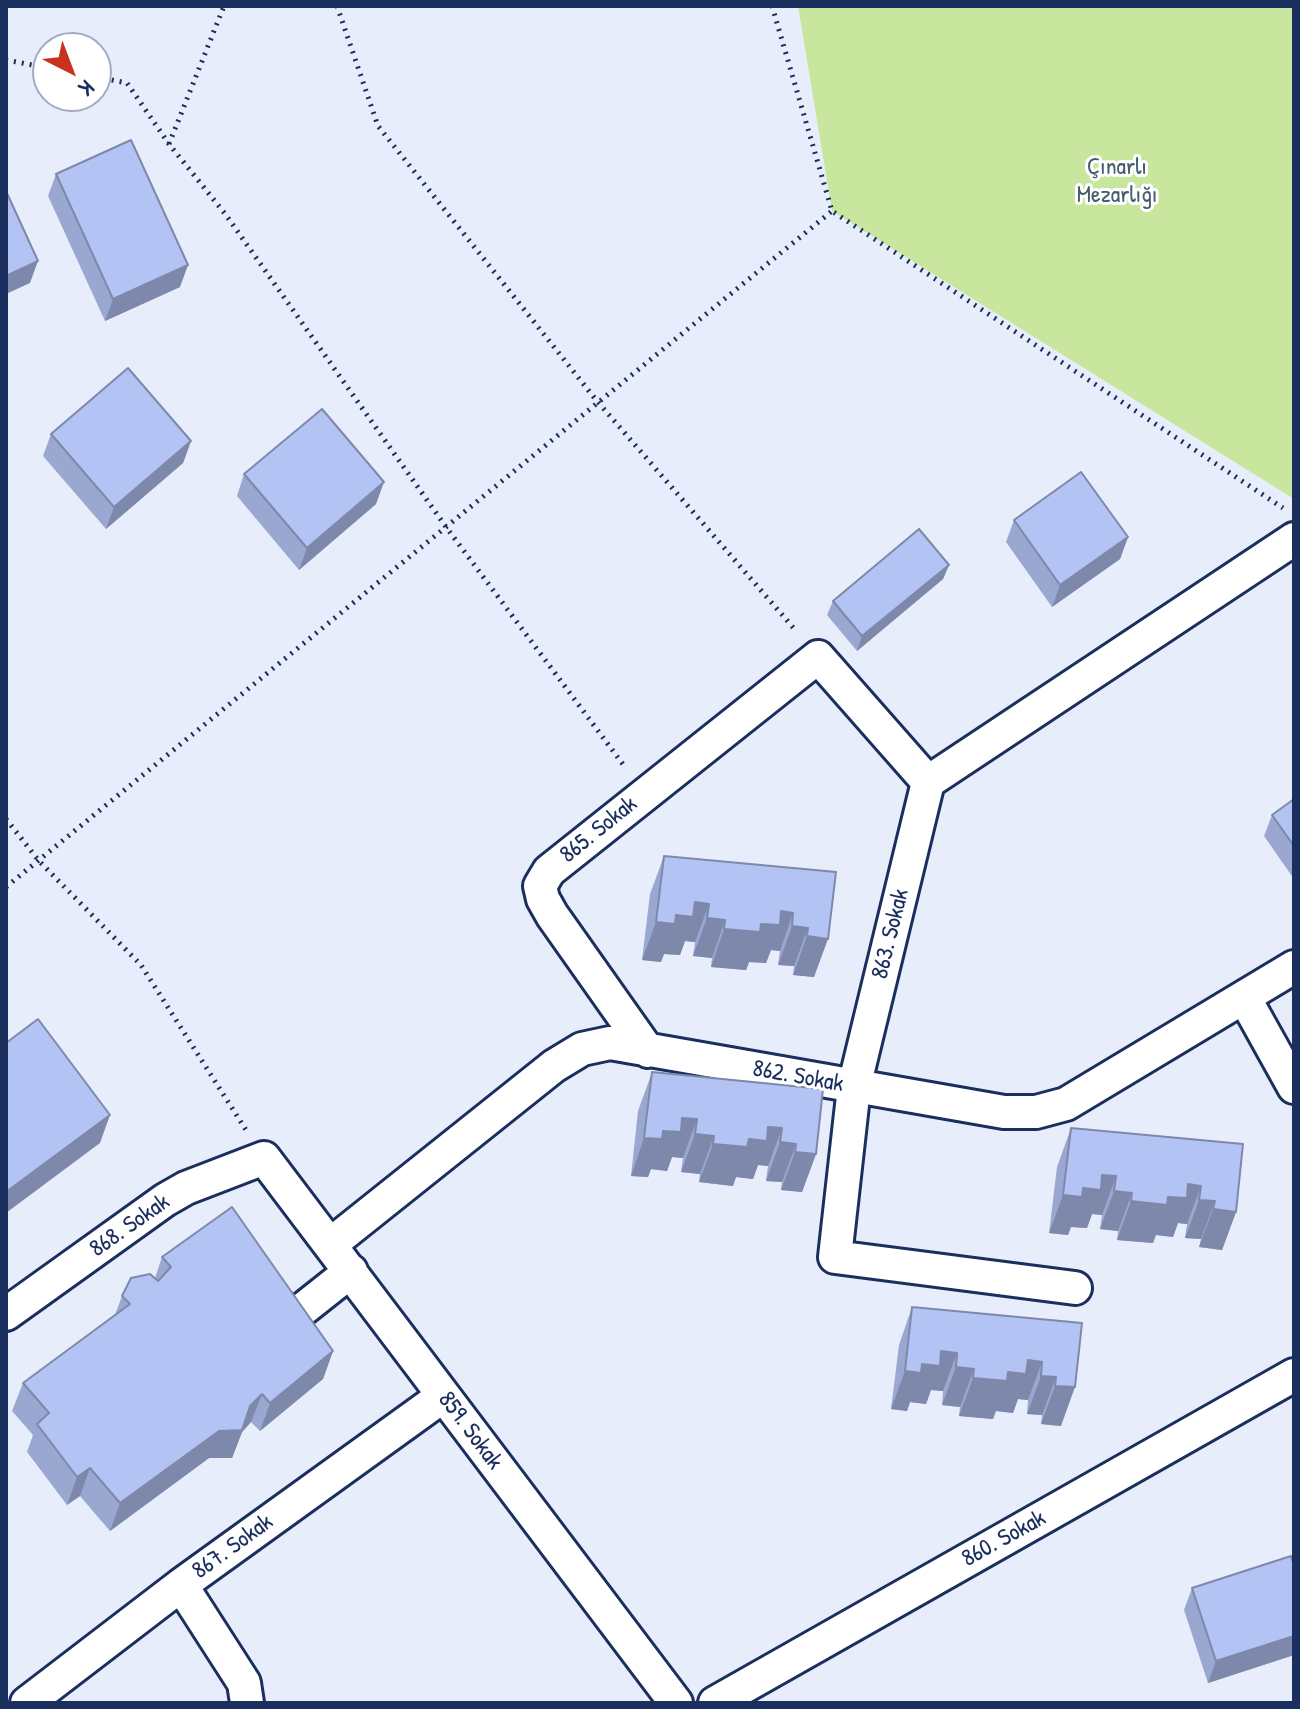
<!DOCTYPE html>
<meta charset="utf-8">
<style>
body{margin:0}
#map{position:relative;width:1300px;height:1709px;overflow:hidden;background:#e8edfb;font-family:"Patrick Hand",sans-serif}
canvas{display:block}
.frame{position:absolute;inset:0;border:8px solid #1b2f5e;pointer-events:none}
.north{position:absolute;left:32px;top:32px;width:80px;height:80px;box-sizing:border-box;background:#fff;border:2px solid #a4acbf;border-radius:50%;rotate:138deg;font-size:22px;font-weight:700;line-height:32px;text-align:center;color:#1b2f5e}
.north::after{content:'';display:block;margin:auto;width:28px;height:36px;background:#c8321e;clip-path:polygon(50% 0,100% 100%,50% 72%,0 100%)}
</style>
<div id="map">
<canvas width="1300" height="1709"></canvas>
<div class="frame"></div>
<div class="north">K</div>
</div>
<script>
const ctx = document.querySelector('canvas').getContext('2d');
ctx.lineJoin = 'round';
function fillPath(path, color) { ctx.fillStyle = color; ctx.fill(path, 'evenodd'); }
const toPath = rows => new Path2D(rows.map(r => 'M' + r).join(''));
function trace(path, color, width, dash) { ctx.strokeStyle = color; ctx.lineWidth = width; ctx.lineCap = dash ? 'butt' : 'round'; ctx.setLineDash(dash || []); ctx.stroke(path); }
function label(font, color, halo, rows, align = 'center') {
  ctx.font = font + ' "Patrick Hand",sans-serif'; ctx.lineWidth = 6; ctx.setLineDash([]); ctx.textBaseline = 'middle'; ctx.strokeStyle = halo; ctx.fillStyle = color; for (const [text, x, y, turn = 0] of rows) {
    ctx.save(); ctx.translate(x, y); ctx.rotate((+turn || 0) * Math.PI / 180); ctx.textAlign = isNaN(turn) ? turn : align; if (halo) ctx.strokeText(text, 0, 0); ctx.fillText(text, 0, 0); ctx.restore();
  }
}
fillPath(toPath([
 [798,6,1294,6,1294,499,832,211]
]), '#c9e69e');
const street = toPath([
 [928,782,854,1087,835,1257,1075,1288],
 [928,782,1294,539],
 [1244,997,1294,1087],
 [648,1051,552,915,543,899,540,886,549,871,818,657,928,782],
 [331,1244,554,1066,582,1049,610,1043,1004,1112,1036,1112,1066,1104,1294,967],
 [298,1313,351,1271],
 [6,1314,165,1200,186,1188,264,1158,676,1703],
 [181,1585,244,1683,247,1703],
 [27,1703,181,1585,443,1396],
 [715,1703,1294,1375]
]);
trace(street, '#1b2f5e', 38);
trace(toPath([
 [337,6,378,126,597,401,797,632],
 [772,6,832,211,1283,508],
 [6,60,48,68],
 [96,77,127,83,169,144,226,215,446,527,625,767],
 [169,144,224,6],
 [6,819,39,861,141,965,246,1130],
 [6,887,832,211]
]), '#1b2f5e', 5, [2, 6]);
trace(street, '#fff', 32);
fillPath(toPath([
 [56,174,180,287,105,321,48,196],
 [51,434,191,441,183,463,106,529,43,456],
 [244,474,376,504,299,570,237,496],
 [1014,520,1128,537,1120,559,1052,607,1006,542],
 [949,565,943,579,857,651,827,615,833,601],
 [1294,799,1294,879,1264,836,1272,815],
 [664,856,836,872,814,977,793,975,794,966,778,965,780,951,771,950,766,963,749,962,746,970,711,967,712,958,693,956,695,942,685,941,680,955,664,954,661,962,642,960,650,894],
 [652,1072,823,1089,816,1154,802,1192,781,1190,782,1182,766,1181,768,1166,758,1165,753,1179,736,1177,733,1186,699,1182,700,1174,681,1172,683,1158,672,1157,667,1171,651,1169,648,1177,631,1176,638,1111],
 [1071,1128,1243,1144,1236,1212,1222,1250,1199,1247,1201,1239,1185,1238,1187,1224,1178,1223,1173,1237,1156,1235,1153,1243,1117,1240,1118,1231,1100,1229,1102,1215,1092,1214,1087,1228,1071,1227,1068,1235,1049,1233,1057,1167],
 [162,1257,333,1351,323,1379,260,1431,251,1422,242,1432,232,1458,209,1458,110,1531,80,1496,67,1505,27,1452,33,1435,12,1411,23,1383,115,1315,122,1296,155,1278],
 [912,1307,1082,1323,1061,1426,1041,1424,1042,1415,1027,1414,1028,1400,1018,1399,1013,1413,996,1411,993,1419,959,1416,960,1407,942,1405,943,1391,931,1390,926,1404,910,1402,907,1411,891,1409,899,1345],
 [1294,1566,1294,1655,1208,1683,1184,1610,1192,1588]
]), '#9aa8d1');
fillPath(toPath([
 [38,261,30,283,6,294,6,276],
 [188,265,180,287,105,321,113,299],
 [191,441,183,463,106,529,114,507],
 [384,482,376,504,299,570,307,548],
 [1128,537,1120,559,1052,607,1060,585],
 [949,565,943,579,857,651,862,636],
 [695,902,709,904,695,942,685,941,680,955,664,954,661,962,642,960,656,922],
 [781,911,793,913,780,951,771,950,766,963,749,962,746,970,711,967,724,929,761,924],
 [707,918,725,920,712,958,693,956],
 [792,926,808,928,794,966,778,965],
 [807,936,828,939,814,977,793,975],
 [110,1115,100,1143,6,1213,6,1192],
 [682,1118,697,1119,683,1158,672,1157,667,1171,651,1169,648,1177,631,1176,644,1138,663,1131],
 [768,1127,782,1128,768,1166,758,1165,753,1179,736,1177,733,1186,699,1182,713,1144,749,1139],
 [695,1134,714,1136,700,1174,681,1172],
 [780,1142,796,1144,782,1182,766,1181],
 [795,1152,816,1154,802,1192,781,1190],
 [1102,1175,1116,1176,1102,1215,1092,1214,1087,1228,1071,1227,1068,1235,1049,1233,1063,1195,1083,1188],
 [1188,1184,1201,1186,1187,1224,1178,1223,1173,1237,1156,1235,1153,1243,1117,1240,1131,1201],
 [1114,1191,1132,1193,1118,1231,1100,1229],
 [1199,1200,1215,1201,1201,1239,1185,1238],
 [1213,1209,1236,1212,1222,1250,1199,1247],
 [333,1351,323,1379,260,1431,270,1403],
 [941,1351,957,1353,943,1391,931,1390,926,1404,910,1402,907,1411,891,1409,905,1371],
 [1028,1360,1042,1362,1028,1400,1018,1399,1013,1413,996,1411,993,1419,959,1416,973,1378],
 [956,1367,974,1369,960,1407,942,1405],
 [1041,1376,1056,1377,1042,1415,1027,1414],
 [1055,1386,1075,1387,1061,1426,1041,1424],
 [262,1394,251,1422,242,1432,232,1458,209,1458,110,1531,120,1503,250,1406],
 [90,1468,80,1496,67,1505,77,1477],
 [1294,1636,1294,1655,1208,1683,1216,1661]
]), '#7d88aa');
const building = toPath([
 [131,140,188,265,113,299,56,174,131,140],
 [6,191,38,261,6,276,6,191],
 [128,368,191,441,114,507,51,434,128,368],
 [322,409,384,482,307,548,244,474,322,409],
 [1081,472,1128,537,1060,585,1014,520,1081,472],
 [919,529,949,565,862,636,833,601,919,529],
 [1294,799,1294,846,1272,815,1294,799],
 [664,856,836,872,828,939,807,936,808,928,792,926,793,913,781,911,780,925,761,924,760,932,724,929,725,920,707,918,709,904,695,902,693,917,676,915,675,924,656,922,664,856],
 [38,1019,110,1115,6,1192,6,1043,38,1019],
 [652,1072,823,1089,816,1154,795,1152,796,1144,780,1142,782,1128,768,1127,767,1141,749,1139,747,1147,713,1144,714,1136,695,1134,697,1119,682,1118,681,1132,663,1131,662,1139,644,1138,652,1072],
 [1071,1128,1243,1144,1236,1212,1213,1209,1215,1201,1199,1200,1201,1186,1188,1184,1187,1198,1168,1197,1167,1205,1131,1201,1132,1193,1114,1191,1116,1176,1102,1175,1101,1190,1083,1188,1082,1197,1063,1195,1071,1128],
 [232,1207,333,1351,270,1403,262,1394,250,1406,242,1430,219,1431,120,1503,90,1468,77,1477,37,1424,49,1413,23,1383,130,1304,122,1296,131,1278,150,1274,158,1281,171,1267,162,1257,232,1207],
 [912,1307,1082,1323,1075,1387,1055,1386,1056,1377,1041,1376,1042,1362,1028,1360,1026,1374,1008,1372,1007,1381,973,1378,974,1369,956,1367,957,1353,941,1351,940,1366,922,1364,921,1373,905,1371,912,1307],
 [1291,1556,1294,1566,1294,1636,1216,1661,1192,1588,1291,1556]
]);
fillPath(building, '#b3c3f3');
trace(building, '#7d88aa', 2);
label('24px', '#465d6e', '#fff', [
 ["Çınarlı",1117,168],
 ["Mezarlığı",1117,196]
]);
label('24px', '#1b2f5e', '#fff', [
 ["865. Sokak",599,830,-39],
 ["863. Sokak",891,934,-76],
 ["862. Sokak",798,1077,10],
 ["868. Sokak",130,1226,-35],
 ["859. Sokak",470,1431,53],
 ["860. Sokak",1004,1539,-29],
 ["867. Sokak",233,1547,-36]
]);
</script>
